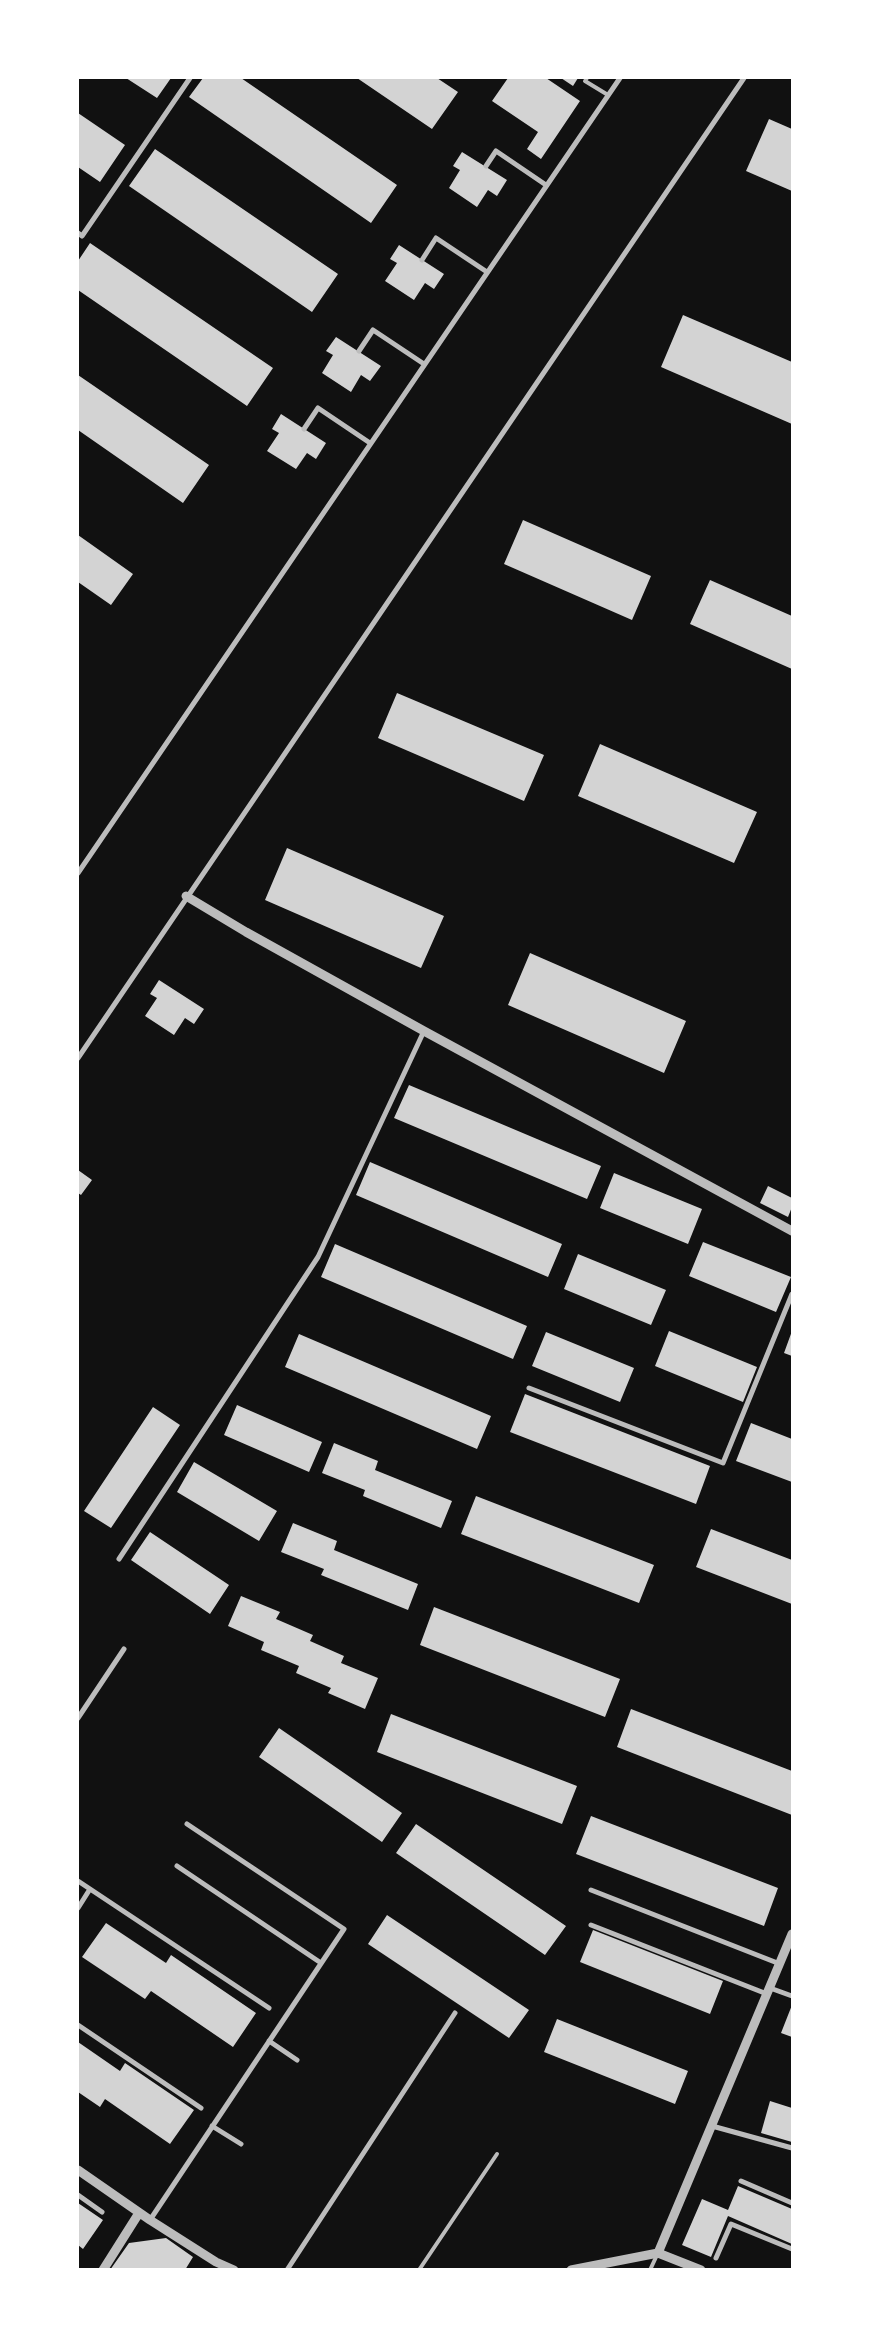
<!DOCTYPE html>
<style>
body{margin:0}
#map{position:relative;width:870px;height:2347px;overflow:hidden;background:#111;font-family:"DM Sans",sans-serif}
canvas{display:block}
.frame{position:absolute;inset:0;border:79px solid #fff;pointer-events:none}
</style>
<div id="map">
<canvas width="870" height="2347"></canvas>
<div class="frame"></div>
</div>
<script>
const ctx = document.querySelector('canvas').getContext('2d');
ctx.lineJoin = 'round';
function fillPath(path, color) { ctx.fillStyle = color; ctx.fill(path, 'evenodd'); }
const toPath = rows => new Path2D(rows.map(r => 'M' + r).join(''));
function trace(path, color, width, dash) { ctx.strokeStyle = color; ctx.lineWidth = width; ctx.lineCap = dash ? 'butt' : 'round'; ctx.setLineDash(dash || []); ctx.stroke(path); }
fillPath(toPath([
 [126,78,171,78,157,98],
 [203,78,241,78,397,185,371,223,189,97],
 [357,78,437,78,458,92,432,129],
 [508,78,546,78,580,101,541,159,527,149,538,132,492,101],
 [561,78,578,78,573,86],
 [78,113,125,145,100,182,78,167],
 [769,119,792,129,792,191,746,171],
 [155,149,338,274,312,312,129,186],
 [462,152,507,180,497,196,488,190,477,207,449,188,460,170,453,166],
 [90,243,273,368,247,406,78,290,78,261],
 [399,245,444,274,434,289,425,283,414,300,385,281,397,263,390,259],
 [683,315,792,362,792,424,661,367],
 [336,337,381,366,370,381,361,375,351,392,322,373,333,355,326,351],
 [78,375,209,465,183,503,78,430],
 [281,414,326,443,316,459,307,453,296,469,267,451,279,433,272,429],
 [523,520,651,576,632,620,504,564],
 [78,535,133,574,111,605,78,582],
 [710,580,792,616,792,669,690,624],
 [397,693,544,755,524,801,378,738],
 [600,744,757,812,734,863,578,796],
 [287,848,444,916,421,968,265,900],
 [530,953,686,1021,664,1073,508,1005],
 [159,980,204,1009,194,1024,185,1018,174,1035,145,1016,157,998,150,994],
 [409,1085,601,1166,587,1199,394,1118],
 [370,1162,562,1244,548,1277,356,1195],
 [78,1170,92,1180,81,1195,78,1193],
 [614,1173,702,1209,688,1244,600,1208],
 [768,1186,792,1198,792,1207,788,1217,760,1203],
 [703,1242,791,1277,776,1312,689,1276],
 [335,1244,527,1326,513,1359,321,1277],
 [578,1254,666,1290,651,1325,564,1289],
 [669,1331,757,1367,743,1402,655,1366],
 [792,1331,792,1356,784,1353],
 [546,1332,634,1368,620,1402,532,1366],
 [299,1334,491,1416,477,1449,285,1367],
 [525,1394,710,1466,696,1504,510,1432],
 [237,1405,322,1442,309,1472,224,1435],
 [153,1407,180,1425,111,1528,84,1511],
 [751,1423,792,1439,792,1482,736,1461],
 [334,1443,378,1461,375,1470,452,1501,441,1528,363,1496,365,1490,322,1473],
 [194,1462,277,1511,259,1541,177,1492],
 [476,1496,654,1565,639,1603,461,1534],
 [293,1523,337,1541,334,1550,418,1584,408,1610,321,1575,324,1569,281,1552],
 [711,1529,792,1560,792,1604,696,1567],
 [150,1532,229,1585,210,1614,131,1560],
 [241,1596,280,1612,276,1619,313,1635,310,1641,344,1656,341,1663,378,1678,365,1709,328,1693,331,1688,296,1673,299,1666,261,1650,264,1642,228,1626],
 [434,1607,620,1679,605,1717,420,1645],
 [631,1709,792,1771,792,1815,617,1747],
 [391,1714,577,1786,562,1824,377,1752],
 [279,1728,402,1813,382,1842,259,1757],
 [591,1816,778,1888,764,1926,576,1854],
 [416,1824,566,1926,545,1955,396,1853],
 [387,1915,529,2010,509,2038,368,1944],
 [106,1923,166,1963,171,1955,256,2013,233,2047,151,1991,145,1999,82,1957],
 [593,1930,723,1981,710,2014,580,1962],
 [792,2005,792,2037,781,2033],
 [557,2019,688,2071,675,2104,544,2052],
 [78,2042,120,2071,125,2063,194,2110,170,2144,105,2099,100,2107,78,2092],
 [770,2101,792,2108,792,2142,761,2133],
 [738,2186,792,2209,792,2244,728,2216,711,2257,682,2245,702,2199,728,2210],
 [78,2203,103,2220,83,2249,78,2245],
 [166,2238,193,2257,185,2270,110,2270,129,2243]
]), '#d3d3d3');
trace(toPath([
 [587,78,585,81,608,95],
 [419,2270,497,2154],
 [650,2270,657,2255]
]), '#bcbcbc', 4);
trace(toPath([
 [486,166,496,151,546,185],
 [78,233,82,236,190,78],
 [422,260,436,238,487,272],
 [359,351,373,330,424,364],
 [304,429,318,408,370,443],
 [78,873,620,78],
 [78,1058,744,78],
 [529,1388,723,1463,792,1294],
 [119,1559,318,1257,424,1031],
 [78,1718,124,1649],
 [177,1866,321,1963],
 [78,1881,269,2008],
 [591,1890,780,1964],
 [78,1908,90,1889],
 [591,1925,767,1994],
 [770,1988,792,1996],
 [78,2025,201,2108],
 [269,2041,297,2060],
 [212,2126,241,2144],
 [712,2126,792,2148],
 [741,2181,792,2203],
 [78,2195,102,2212],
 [150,2220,344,1929,187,1824],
 [716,2258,731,2224,792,2249],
 [287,2270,455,2013]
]), '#bcbcbc', 5);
trace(toPath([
 [186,896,246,932,424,1031,792,1231],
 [78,2170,150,2220,216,2262,234,2270],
 [658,2253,792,1934],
 [103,2270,139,2213],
 [571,2270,658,2253,701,2270]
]), '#bcbcbc', 9);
</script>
